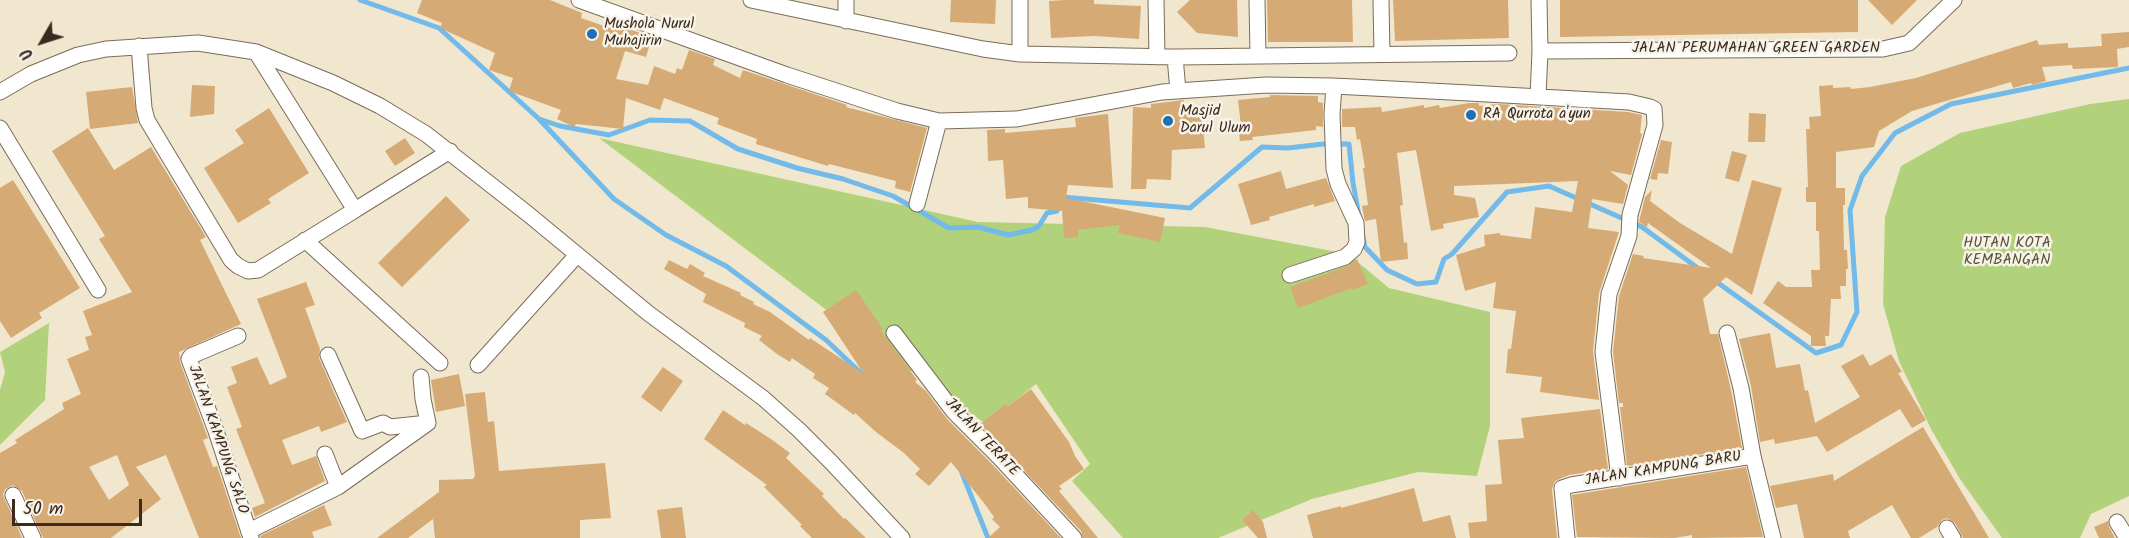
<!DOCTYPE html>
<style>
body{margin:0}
#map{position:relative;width:2129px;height:538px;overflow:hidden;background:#f0e7ce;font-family:Kalam,sans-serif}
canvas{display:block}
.north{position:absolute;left:12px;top:12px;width:60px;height:60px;-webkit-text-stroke:4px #f7f3e8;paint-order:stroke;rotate:231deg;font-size:16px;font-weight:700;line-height:24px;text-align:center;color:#3b2a1e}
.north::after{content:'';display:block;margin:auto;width:21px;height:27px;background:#3b2a1e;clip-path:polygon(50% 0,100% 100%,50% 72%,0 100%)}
.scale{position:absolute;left:12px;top:499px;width:130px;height:27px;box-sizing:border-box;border:3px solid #3b2a1e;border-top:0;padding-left:8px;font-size:18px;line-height:21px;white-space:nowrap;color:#3b2a1e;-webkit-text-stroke:4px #f7f3e8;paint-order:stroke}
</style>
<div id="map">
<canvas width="2129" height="538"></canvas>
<div class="north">U</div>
<div class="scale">50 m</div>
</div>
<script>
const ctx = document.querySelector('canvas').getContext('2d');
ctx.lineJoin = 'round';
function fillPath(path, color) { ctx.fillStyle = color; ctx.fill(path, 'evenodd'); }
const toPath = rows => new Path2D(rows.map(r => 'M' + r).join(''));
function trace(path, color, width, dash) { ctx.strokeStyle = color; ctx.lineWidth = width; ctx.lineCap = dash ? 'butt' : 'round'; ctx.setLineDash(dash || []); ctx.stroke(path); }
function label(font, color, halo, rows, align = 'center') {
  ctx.font = font + ' Kalam,sans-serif'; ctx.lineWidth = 5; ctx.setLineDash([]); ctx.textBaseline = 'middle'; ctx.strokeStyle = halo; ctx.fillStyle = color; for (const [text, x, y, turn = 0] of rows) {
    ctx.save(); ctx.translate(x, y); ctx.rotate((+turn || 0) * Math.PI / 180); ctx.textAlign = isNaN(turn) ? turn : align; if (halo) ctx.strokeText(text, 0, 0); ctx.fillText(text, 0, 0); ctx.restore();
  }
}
fillPath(toPath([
 [2129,99,2129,496,2091,514,2080,538,2002,538,1960,479,1931,429,1899,361,1883,304,1885,217,1901,166,1960,133,2090,104],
 [599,138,978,222,1205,227,1348,254,1389,288,1490,312,1490,426,1477,476,1418,472,1312,499,1218,538,1123,538,1072,481,1090,464,1036,384,986,424,845,324],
 [49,323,45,400,0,445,0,390,5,372,0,352]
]), '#b1d27b');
trace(toPath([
 [360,0,439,28,539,119,560,126,609,135,650,120,690,121,738,149,797,168,843,179,893,196,949,228,978,227,1008,235,1032,230,1039,226,1047,213,1057,211,1058,204],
 [539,119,614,199,666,235,726,266,826,340,862,374],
 [1062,197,1190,208,1262,147,1288,148,1323,144,1349,144,1353,183,1359,216],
 [1363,237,1365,247,1387,270,1417,284,1436,282,1444,259,1452,254,1507,192,1549,186,1642,227,1699,269],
 [1714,280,1816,353,1841,345,1857,312,1850,210,1862,176,1895,133,1951,104,2129,68],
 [962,473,988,538]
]), '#71bae9', 5);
fillPath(toPath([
 [422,0,550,0,582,13,581,18,610,28,612,23,652,37,646,57,625,51,616,79,648,85,654,66,675,74,677,68,682,70,689,50,715,59,713,65,740,78,743,70,847,105,846,107,927,128,910,192,895,188,896,181,829,164,828,166,756,144,757,139,717,124,719,118,664,98,660,110,626,98,623,129,576,124,574,127,557,119,561,110,509,91,513,78,489,70,495,53,440,28,442,23,417,13],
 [951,0,996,0,995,24,950,22],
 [1066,0,1094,0,1094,4,1141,6,1139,39,1095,36,1051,38,1049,1],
 [1190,0,1237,0,1238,37,1197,33,1177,12],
 [1267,0,1352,0,1353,42,1268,42],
 [1393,0,1508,0,1509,38,1395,41],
 [1560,0,1858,0,1858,32,1560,37],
 [1868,0,1917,0,1892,25],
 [2129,32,2129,47,2117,49,2118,67,2073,69,2072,65,2042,67,2046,81,2032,85,2031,83,2013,88,2011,82,1912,111,1879,131,1874,147,1836,152,1836,188,1845,188,1845,205,1843,205,1844,250,1847,250,1848,269,1846,269,1846,286,1840,286,1841,299,1831,299,1829,336,1825,336,1826,346,1811,346,1811,336,1763,303,1778,281,1786,287,1812,287,1811,270,1820,270,1819,231,1816,231,1816,202,1806,202,1806,187,1808,187,1806,129,1810,129,1809,117,1821,116,1819,86,1833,85,1833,88,1850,87,1851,89,1870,87,1916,78,2037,40,2039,45,2068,43,2068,48,2102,46,2101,34],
 [192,85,215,86,214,114,190,117],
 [132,87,138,123,90,129,86,92],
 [1270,95,1318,96,1318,102,1323,103,1323,127,1316,126,1316,130,1252,137,1253,140,1240,141,1238,126,1241,126,1238,100,1270,97],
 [1184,100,1185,106,1201,108,1205,148,1172,150,1171,180,1147,179,1146,189,1131,189,1133,107,1151,108,1151,104],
 [1469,103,1479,103,1479,106,1498,104,1628,112,1642,115,1640,133,1642,134,1631,175,1610,171,1628,185,1623,204,1592,199,1588,228,1619,232,1599,293,1593,351,1599,400,1540,392,1542,377,1506,373,1508,349,1511,349,1516,311,1493,308,1496,282,1465,291,1456,255,1485,246,1484,235,1500,233,1500,235,1531,239,1535,207,1572,212,1578,181,1454,186,1454,195,1475,198,1479,217,1443,224,1444,228,1431,231,1416,150,1397,153,1403,205,1400,206,1404,243,1407,242,1408,259,1381,262,1376,219,1365,221,1364,217,1362,206,1368,205,1363,168,1365,168,1360,139,1357,140,1355,127,1342,127,1342,109,1381,107,1382,112,1424,105,1424,108,1439,105,1440,108],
 [269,108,309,173,268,199,271,203,238,223,204,168,244,143,235,130],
 [1749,113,1766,114,1765,142,1748,142],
 [1108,114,1113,188,1068,185,1066,198,1165,218,1160,242,1118,233,1120,225,1078,230,1078,237,1064,238,1062,211,1028,208,1028,197,1006,199,1003,160,988,161,987,130,1005,129,1005,133,1076,127,1075,118],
 [88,128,114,170,151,147,206,237,200,240,241,324,179,352,180,362,208,438,203,440,213,467,217,466,241,538,199,538,166,455,136,467,161,499,111,538,43,538,22,491,13,485,5,489,3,495,22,538,0,538,0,453,17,443,15,440,64,409,62,403,81,394,67,359,89,350,85,337,92,335,83,311,132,292,99,239,105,236,52,151],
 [117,455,129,485,109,500,89,467],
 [405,138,415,153,395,166,385,151],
 [1661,140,1672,142,1668,174,1658,173,1657,180,1650,179],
 [1732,151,1747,155,1739,182,1725,178],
 [1281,171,1286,189,1326,178,1335,201,1314,207,1314,204,1269,217,1270,220,1251,225,1238,184],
 [13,180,80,288,39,313,42,318,11,338,0,321,0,188],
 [1752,180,1782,188,1752,295,1726,277,1703,299,1710,334,1718,334,1731,390,1742,448,1627,466,1620,407,1623,407,1623,403,1619,403,1613,352,1619,296,1633,254,1644,256,1643,258,1711,268,1648,223,1647,227,1639,222,1645,197,1652,190,1650,201,1680,223,1732,254],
 [446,196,470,220,402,287,378,263],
 [1357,259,1368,284,1353,290,1352,288,1298,308,1290,287,1348,266],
 [669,260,687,269,690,264,705,273,703,276,741,293,740,295,754,302,753,304,770,312,809,340,810,338,864,374,823,312,856,290,883,329,881,331,917,380,915,382,926,391,947,419,992,464,1061,538,988,538,1000,527,992,519,994,517,984,503,951,462,929,486,915,474,920,469,904,453,876,432,855,413,854,415,825,394,829,388,813,378,815,374,792,358,790,362,777,354,759,340,762,336,744,327,745,323,703,302,706,294,664,269],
 [306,282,315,305,305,308,320,349,319,358,347,422,321,432,319,426,282,440,292,465,316,456,325,481,255,517,252,508,265,503,236,429,242,427,227,387,237,383,231,367,257,357,270,385,287,377,257,299],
 [1770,333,1776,368,1800,364,1805,391,1808,390,1815,423,1860,397,1841,366,1863,354,1870,366,1891,354,1902,372,1898,373,1926,420,1912,428,1900,409,1827,452,1817,436,1775,444,1774,439,1760,442,1751,386,1739,339],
 [663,367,683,381,661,412,641,397],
 [459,374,465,406,436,412,431,380],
 [1031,389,1069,442,1075,456,1084,469,1059,486,1062,489,1059,491,1098,538,1083,538,1081,531,980,424,1006,404,1008,406],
 [485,392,488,422,494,421,499,471,605,463,611,518,580,520,580,538,435,538,433,519,408,538,377,538,439,492,439,480,473,479,475,476,465,394],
 [1600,409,1608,469,1569,475,1555,481,1552,489,1557,538,1470,538,1468,523,1487,521,1485,485,1502,484,1498,440,1524,438,1521,418],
 [723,410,745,425,746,423,771,439,790,453,786,458,824,494,822,496,844,519,845,518,866,538,812,538,800,526,802,525,764,487,767,485,704,439],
 [1923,427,1989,538,1963,538,1955,523,1947,518,1942,520,1937,527,1919,538,1911,538,1892,505,1848,531,1850,538,1804,538,1797,504,1776,508,1770,486,1833,474,1834,481],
 [1746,467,1763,537,1692,538,1692,535,1674,538,1577,537,1572,495],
 [1414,488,1423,522,1450,515,1456,538,1313,538,1307,515,1341,506,1341,508],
 [324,505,332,525,312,532,314,538,261,538,260,536],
 [682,507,686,538,661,538,657,510],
 [1253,510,1263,522,1267,538,1258,538,1242,520],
 [2108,521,2109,527,2115,538,2099,538,2094,527]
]), '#d6aa74');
const minor = toPath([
 [579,0,787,75,897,111,939,121,1017,119,1162,92,1266,85,1334,86,1469,93,1629,102,1650,107,1654,109,1655,125,1630,215,1629,236,1609,294,1603,352,1619,478],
 [751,0,983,49,1020,54,1177,57,1509,53],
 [846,0,846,21],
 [1020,0,1020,54],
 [1156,0,1157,57],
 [1257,0,1258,56],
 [1381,0,1382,54],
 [139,46,144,108,147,120,231,260,238,266,248,271,258,270,355,210],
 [1540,51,1883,49,1909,43,1954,0],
 [256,52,355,210,450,151],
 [1175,57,1178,91],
 [0,92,31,74,78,55,106,49,198,43,256,52,333,83,380,106,426,134,528,214,648,313,763,398,799,430,832,463,902,538],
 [1538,97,1540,51,1539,0],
 [0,128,98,290],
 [917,204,939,121],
 [305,240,440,363],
 [1290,275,1345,257,1354,249,1357,242,1356,223,1338,184,1334,169,1332,114,1334,86],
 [894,333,954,412,999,457,1074,538],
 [1727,333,1741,388,1753,456],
 [238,336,191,356,189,359,216,431,251,538],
 [478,365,577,255],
 [421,377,423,399,428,423],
 [325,454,338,487],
 [13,495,33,538],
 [2117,522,2127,538],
 [1947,528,1953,538],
 [249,531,338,487,428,423,390,427,383,423,362,431,328,355],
 [1567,538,1562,488,1571,485,1753,456,1773,538]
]);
trace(minor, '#7a6c5c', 17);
trace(minor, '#fff', 15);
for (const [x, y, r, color] of [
 [592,34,6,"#1f6fb2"],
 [1471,115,6,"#1f6fb2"],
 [1168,121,6,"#1f6fb2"]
]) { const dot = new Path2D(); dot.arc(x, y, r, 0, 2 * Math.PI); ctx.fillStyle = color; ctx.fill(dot); trace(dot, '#f7f3e8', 2); }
label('15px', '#3b2a1e', '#f7f3e8', [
 ["Mushola Nurul",604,25],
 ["Muhajirin",604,42],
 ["Masjid",1180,112],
 ["Darul Ulum",1180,129],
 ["RA Qurrota a'yun",1483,115]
], 'left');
label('15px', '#3b2a1e', '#f7f3e8', [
 ["JALAN PERUMAHAN GREEN GARDEN",1756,49],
 ["JALAN TERATE",981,438,47],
 ["JALAN KAMPUNG SALO",217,440,71],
 ["JALAN KAMPUNG BARU",1663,470,-9]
]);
label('15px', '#585435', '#f7f3e8', [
 ["HUTAN KOTA",2007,244],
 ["KEMBANGAN",2007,261]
]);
</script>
